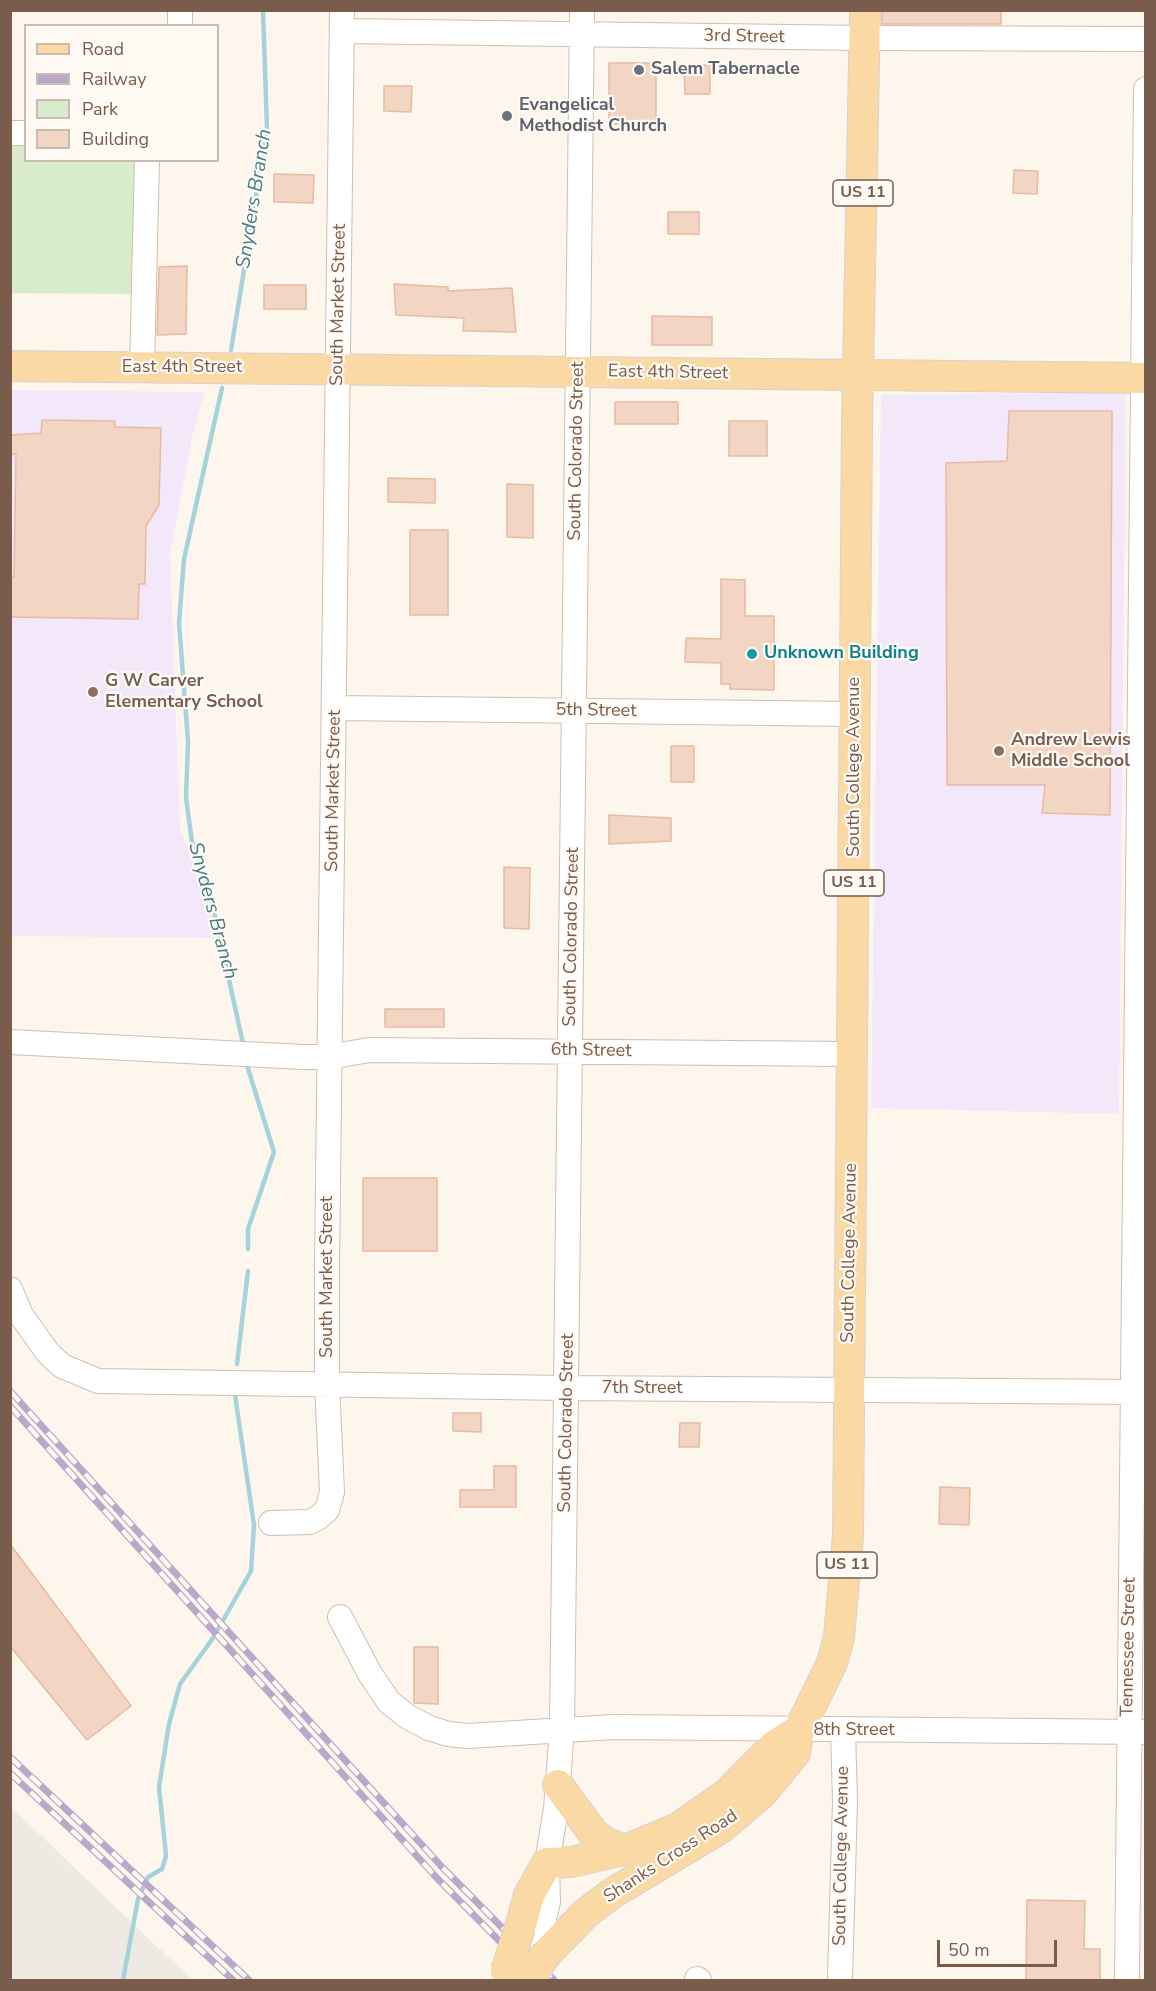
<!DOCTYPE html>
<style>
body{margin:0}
#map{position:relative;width:1156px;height:1991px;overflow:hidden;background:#fdf6ec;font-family:"Nunito Sans",sans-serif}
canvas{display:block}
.frame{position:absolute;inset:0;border:12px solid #7a5c4d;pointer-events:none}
.legend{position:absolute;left:24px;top:24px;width:195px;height:138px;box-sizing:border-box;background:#fffaf3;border:2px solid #cabbb1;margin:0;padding:8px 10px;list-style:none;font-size:18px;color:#7a5c4d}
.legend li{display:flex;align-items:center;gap:12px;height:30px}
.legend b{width:30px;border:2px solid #cabbb1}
.scale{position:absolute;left:937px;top:1940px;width:120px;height:27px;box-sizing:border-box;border:3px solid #7a5c4d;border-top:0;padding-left:8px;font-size:18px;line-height:21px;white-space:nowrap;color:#7a5c4d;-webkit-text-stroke:4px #fffaf3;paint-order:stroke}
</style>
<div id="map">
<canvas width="1156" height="1991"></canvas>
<div class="frame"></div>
<ul class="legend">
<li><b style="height:8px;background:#fbd9a5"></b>Road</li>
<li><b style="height:8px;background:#b9a8c9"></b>Railway</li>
<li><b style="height:16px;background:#d8ecc9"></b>Park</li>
<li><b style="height:16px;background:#f3d5c3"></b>Building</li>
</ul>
<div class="scale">50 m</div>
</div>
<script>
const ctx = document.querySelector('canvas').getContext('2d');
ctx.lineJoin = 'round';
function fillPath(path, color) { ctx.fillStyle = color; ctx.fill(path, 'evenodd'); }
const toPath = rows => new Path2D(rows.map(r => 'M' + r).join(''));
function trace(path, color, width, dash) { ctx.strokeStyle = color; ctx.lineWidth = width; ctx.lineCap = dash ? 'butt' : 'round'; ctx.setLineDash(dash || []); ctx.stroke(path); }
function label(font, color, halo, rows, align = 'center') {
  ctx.font = font + ' "Nunito Sans",sans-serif'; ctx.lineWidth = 4.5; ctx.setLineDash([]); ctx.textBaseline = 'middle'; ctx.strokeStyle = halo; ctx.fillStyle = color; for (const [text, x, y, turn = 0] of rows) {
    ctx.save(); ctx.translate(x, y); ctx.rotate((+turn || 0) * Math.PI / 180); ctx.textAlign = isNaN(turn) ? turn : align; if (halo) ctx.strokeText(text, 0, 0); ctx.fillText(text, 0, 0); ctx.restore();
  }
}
fillPath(toPath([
 [10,1807,11,1807,192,1980,11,1980]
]), '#efe9e4');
fillPath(toPath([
 [11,390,205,392,192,437,170,554,180,830,224,938,11,936],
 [1126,392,1119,1114,871,1108,881,395]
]), '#f3e8fa');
fillPath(toPath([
 [11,146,25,146,26,160,138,161,136,294,11,293]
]), '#d8ecc9');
trace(toPath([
 [231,350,267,129,263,10],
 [222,388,184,559,179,623,188,741,186,798,192,842,209,889,244,1048],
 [246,1062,274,1152,248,1229,248,1249],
 [237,1364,248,1271],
 [123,1980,138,1899,148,1877,162,1869,166,1856,159,1787,169,1724,180,1684,213,1638,251,1571,254,1525,235,1395]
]), '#a5d3da', 4.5);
const building = toPath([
 [882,10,1001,10,1001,24,882,24,882,10],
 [609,63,656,63,656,124,609,124,609,63],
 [684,65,710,65,710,94,685,94,684,65],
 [384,86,412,86,411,112,384,111,384,86],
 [1014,170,1038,171,1037,194,1013,193,1014,170],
 [274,174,314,175,313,203,274,202,274,174],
 [668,212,699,212,699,234,668,234,668,212],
 [187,266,186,334,157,335,159,267,187,266],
 [394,284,448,287,448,291,512,288,516,332,463,331,464,318,396,315,394,284],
 [264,285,306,285,306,309,264,309,264,285],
 [652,316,712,317,712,345,652,345,652,316],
 [615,402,678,402,678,424,615,424,615,402],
 [1009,411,1112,411,1110,815,1042,813,1045,785,947,785,946,463,1007,461,1009,411],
 [42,420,115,421,115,427,161,428,159,505,146,526,145,584,139,584,138,619,10,617,10,577,14,577,16,454,11,454,11,435,41,433,42,420],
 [729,421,767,421,767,456,729,456,729,421],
 [388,478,435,479,435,503,388,502,388,478],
 [507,484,533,485,533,538,507,537,507,484],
 [410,530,448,530,448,615,410,615,410,530],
 [721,579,745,580,745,616,774,616,774,690,730,689,730,684,721,684,721,663,685,662,686,638,721,639,721,579],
 [671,746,694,746,694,782,671,782,671,746],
 [609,815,671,818,671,841,609,844,609,815],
 [504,867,530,868,529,929,504,928,504,867],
 [385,1009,444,1009,444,1027,385,1027,385,1009],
 [363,1178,437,1178,437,1251,363,1251,363,1178],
 [453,1413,481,1413,481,1432,453,1431,453,1413],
 [680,1423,700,1423,699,1447,679,1447,680,1423],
 [494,1466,516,1466,516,1507,460,1507,460,1490,494,1490,494,1466],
 [940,1487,970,1488,969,1525,939,1524,940,1487],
 [10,1544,131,1706,87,1740,10,1646,10,1544],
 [414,1647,438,1647,438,1704,414,1703,414,1647],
 [1027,1900,1085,1901,1084,1949,1100,1949,1100,1980,1026,1980,1027,1900]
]);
fillPath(building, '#f3d5c3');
trace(building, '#e6bba3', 1.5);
const minor = toPath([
 [180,26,180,10],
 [342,31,864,38,1146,39],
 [10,133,26,133],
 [142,368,147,160],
 [336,708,856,714],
 [10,1042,303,1057,329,1057,369,1050,853,1054],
 [10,1289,21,1315,48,1353,62,1366,98,1381,567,1388,1146,1392],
 [271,1523,310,1522,319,1517,327,1510,332,1492,327,1383,327,1266,342,10],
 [340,1617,370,1674,389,1702,408,1717,429,1728,448,1734,468,1736,614,1727,1146,1732],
 [538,1944,548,1902,547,1863,556,1809,562,1728,582,10],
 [697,1979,699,1980],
 [840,1980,845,1801,843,1731],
 [1127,1980,1146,89]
]);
const major = toPath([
 [10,366,1146,378],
 [558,1785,593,1833,606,1843,625,1850],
 [520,1928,529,1895,547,1863,571,1862,625,1850,678,1828,727,1794,774,1746,799,1730],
 [547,1953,586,1913,611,1894,721,1828,762,1793,795,1753,799,1730,832,1663,839,1637,848,1536,857,424,865,10]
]);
trace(minor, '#d1beb0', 26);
trace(major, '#dad1cd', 32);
trace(minor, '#fff', 24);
trace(major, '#fbd9a5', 30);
const rail = toPath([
 [10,1391,442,1867,554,1980],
 [10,1406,435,1876,538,1980],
 [10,1757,249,1980],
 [10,1773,233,1980]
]);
trace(rail, '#b9a8c9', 7);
trace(rail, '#fffaf3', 4.5, [14]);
const majorBridge = toPath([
 [506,1971,520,1928],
 [528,1980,547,1953]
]);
trace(majorBridge, '#dad1cd', 32, []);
trace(majorBridge, '#fbd9a5', 30);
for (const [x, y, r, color] of [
 [639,70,6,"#6b7280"],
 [507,116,6,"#6b7280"],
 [752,654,6,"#0f9aa8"],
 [93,692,6,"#8d6e63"],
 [999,751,6,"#8d6e63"]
]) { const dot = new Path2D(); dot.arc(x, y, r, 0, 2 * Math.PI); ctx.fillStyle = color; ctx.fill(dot); trace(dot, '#fffaf3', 2); }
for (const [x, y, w] of [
 [863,193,60],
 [854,883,60],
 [847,1565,60]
]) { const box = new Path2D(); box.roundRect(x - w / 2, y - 13, w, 26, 4.5); ctx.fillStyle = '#fffaf3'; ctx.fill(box); trace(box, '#7a5c4d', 1.5); }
label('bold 16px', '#7a5c4d', null, [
 ["US 11",863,193],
 ["US 11",854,883],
 ["US 11",847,1565]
]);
label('18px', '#7a5c4d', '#fffaf3', [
 ["3rd Street",744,37,1],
 ["South Market Street",339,305,-89],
 ["East 4th Street",182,368],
 ["East 4th Street",668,373,1],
 ["South Colorado Street",577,451,-89],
 ["5th Street",596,711,1],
 ["South College Avenue",855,767,-90],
 ["South Market Street",334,791,-89],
 ["South Colorado Street",572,937,-89],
 ["6th Street",591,1051,1],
 ["South College Avenue",850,1253,-89],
 ["South Market Street",328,1277,-90],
 ["7th Street",642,1389],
 ["South Colorado Street",567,1423,-89],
 ["Tennessee Street",1129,1647,-89],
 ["8th Street",854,1731],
 ["South College Avenue",842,1856,-89],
 ["Shanks Cross Road",671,1857,-33]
]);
label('bold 18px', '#5b616d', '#fffaf3', [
 ["Salem Tabernacle",651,70],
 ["Evangelical",519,106],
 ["Methodist Church",519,127]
], 'left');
label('bold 18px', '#0d838f', '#fffaf3', [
 ["Unknown Building",764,654]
], 'left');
label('bold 18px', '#785e54', '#fffaf3', [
 ["G W Carver",105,682],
 ["Elementary School",105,703],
 ["Andrew Lewis",1011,741],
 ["Middle School",1011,762]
], 'left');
label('italic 20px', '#437c86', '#fffaf3', [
 ["Snyders Branch",255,199,-81],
 ["Snyders Branch",212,911,75]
]);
</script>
